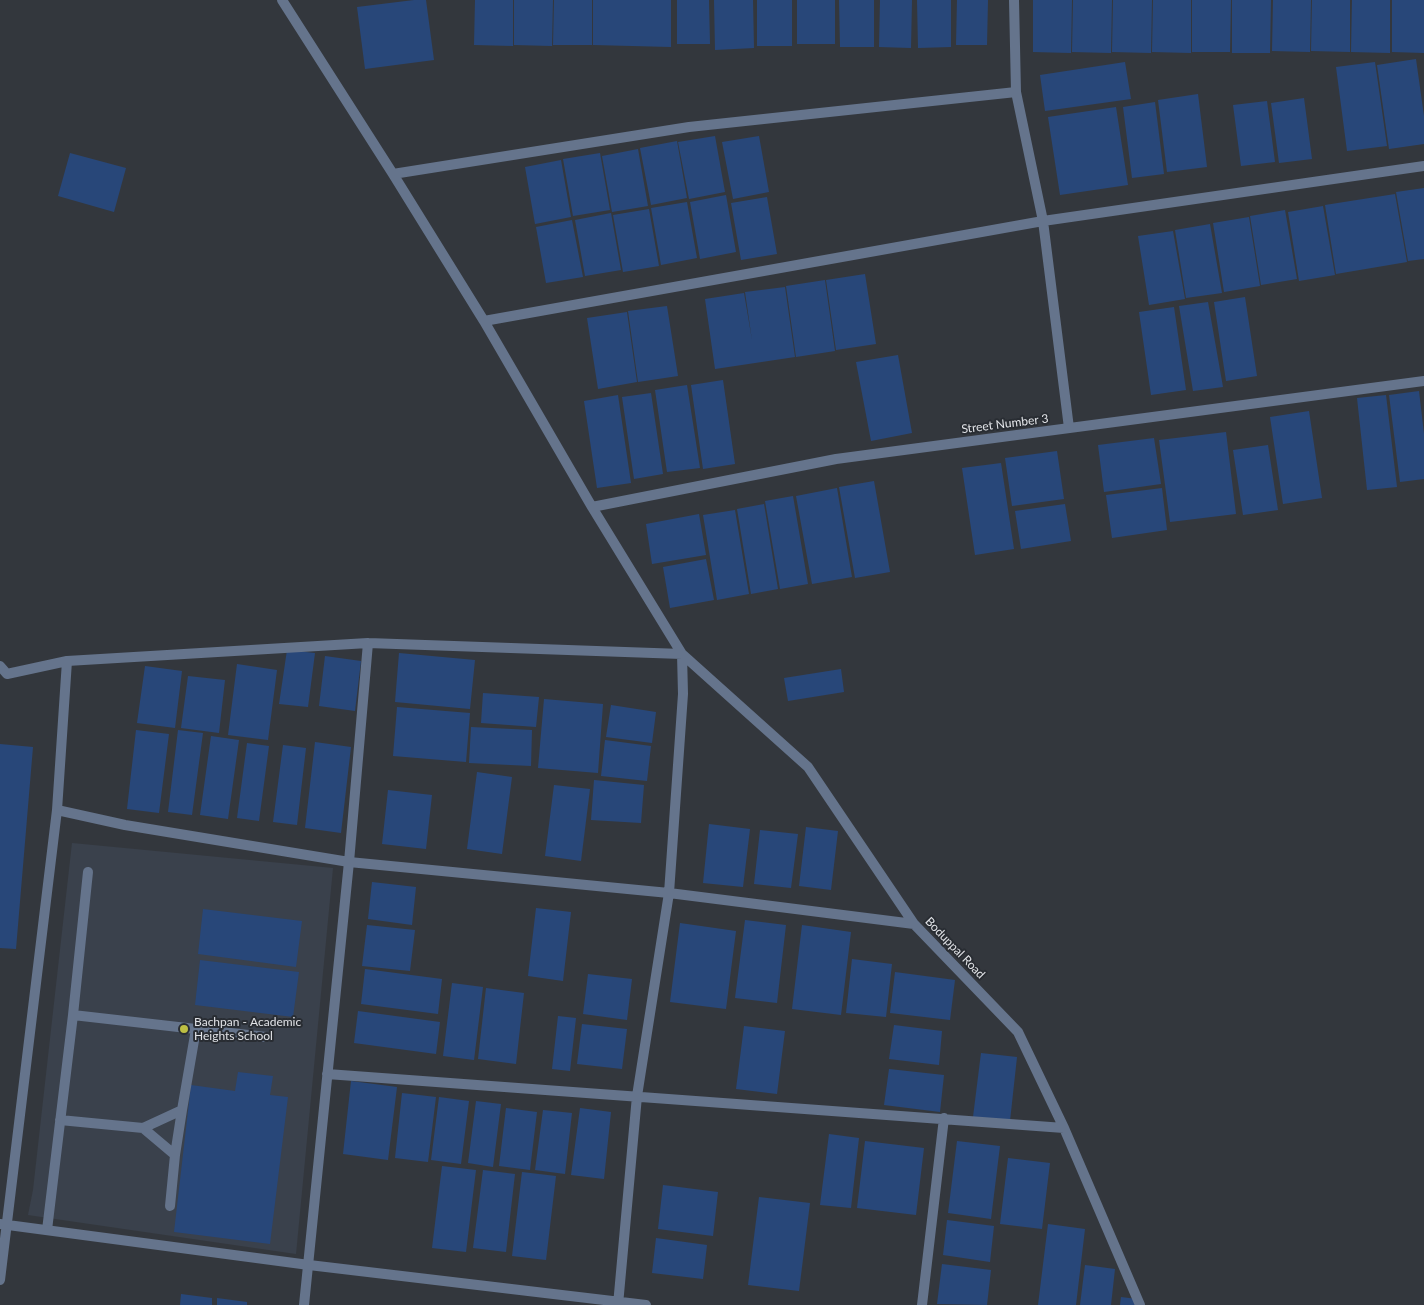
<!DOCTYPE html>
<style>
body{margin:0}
canvas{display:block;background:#33373d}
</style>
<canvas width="1424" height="1305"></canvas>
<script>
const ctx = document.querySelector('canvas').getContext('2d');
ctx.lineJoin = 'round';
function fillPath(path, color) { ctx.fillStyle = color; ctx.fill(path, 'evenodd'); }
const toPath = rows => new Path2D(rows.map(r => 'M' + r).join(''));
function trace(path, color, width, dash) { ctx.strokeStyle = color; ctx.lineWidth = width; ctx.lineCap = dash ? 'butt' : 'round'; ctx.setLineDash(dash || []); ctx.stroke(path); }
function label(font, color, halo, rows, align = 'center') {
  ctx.font = font + ' Lato,sans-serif'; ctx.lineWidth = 4; ctx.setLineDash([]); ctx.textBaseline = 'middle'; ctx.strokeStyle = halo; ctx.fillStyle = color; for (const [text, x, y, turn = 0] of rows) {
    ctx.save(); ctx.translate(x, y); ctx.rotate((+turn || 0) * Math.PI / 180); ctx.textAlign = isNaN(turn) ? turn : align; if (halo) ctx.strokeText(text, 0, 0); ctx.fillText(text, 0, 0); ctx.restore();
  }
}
fillPath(toPath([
 [72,843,333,868,296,1254,28,1215,33,1190]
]), '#3a414c');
fillPath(toPath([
 [414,0,426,0,434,60,365,69,357,7],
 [475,0,513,0,513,46,474,45],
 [514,0,553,0,552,46,514,45],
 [554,0,592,0,592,45,553,45],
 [593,0,671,0,671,47,593,45],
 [677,0,709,0,710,44,677,44],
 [714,0,753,0,754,48,715,50],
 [757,0,792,0,792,46,757,46],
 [797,0,835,0,835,44,797,44],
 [839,0,874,0,874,47,840,47],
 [880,0,912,0,911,48,879,47],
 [917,0,951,0,951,47,918,48],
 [957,0,988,0,987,45,956,45],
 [1033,0,1072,0,1071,53,1033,52],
 [1073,0,1112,0,1111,53,1072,52],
 [1113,0,1152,0,1151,53,1112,52],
 [1153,0,1191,0,1191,53,1152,52],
 [1192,0,1231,0,1230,52,1192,52],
 [1232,0,1271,0,1270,53,1232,53],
 [1273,0,1311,0,1310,52,1272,51],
 [1312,0,1350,0,1350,52,1311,51],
 [1352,0,1390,0,1390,53,1351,52],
 [1392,0,1424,0,1424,53,1392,52],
 [1416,59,1424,116,1424,144,1389,149,1377,65],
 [1125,62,1131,99,1045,111,1040,75],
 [1375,62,1387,146,1347,151,1336,67],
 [1198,94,1207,167,1167,172,1158,100],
 [1304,98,1312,159,1279,163,1271,103],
 [1267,101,1275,162,1241,166,1233,105],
 [1155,102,1164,174,1132,178,1123,107],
 [1116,107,1128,185,1060,195,1048,117],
 [715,136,725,192,689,199,678,142],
 [759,136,769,192,733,199,722,142],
 [677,141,687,198,651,205,640,148],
 [638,149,648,206,612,212,602,156],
 [70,153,126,168,114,212,58,196],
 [600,153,610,210,573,216,563,159],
 [561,160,571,217,535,224,525,167],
 [1424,188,1424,259,1408,261,1396,192],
 [1395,194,1407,262,1336,274,1325,205],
 [726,195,736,252,700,259,690,202],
 [767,197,777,254,741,260,731,203],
 [687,202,697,258,661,265,651,208],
 [1323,206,1335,275,1299,281,1288,212],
 [649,209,659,266,623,272,613,215],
 [1285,210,1297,279,1261,285,1250,216],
 [611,213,621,270,585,276,575,220],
 [1249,217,1260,286,1224,292,1213,223],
 [572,220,583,277,546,283,536,227],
 [1210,224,1222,293,1186,298,1175,230],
 [1173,231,1185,299,1149,305,1138,236],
 [865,274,876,344,836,350,826,280],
 [825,280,835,351,796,357,786,286],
 [785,287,795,357,715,369,705,299,744,293,752,340,745,292],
 [1245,297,1257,376,1226,381,1214,302],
 [1208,302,1223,387,1193,391,1179,306],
 [667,306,678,376,638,382,628,311],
 [1174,307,1186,390,1151,395,1139,312],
 [627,312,637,382,598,389,587,318],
 [898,355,912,433,871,441,856,362],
 [723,380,735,464,703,469,691,385],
 [687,385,700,468,667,472,655,390],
 [1419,391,1424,434,1424,479,1400,482,1389,395],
 [651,393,663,474,634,479,622,397],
 [618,395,631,483,597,488,584,401],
 [1386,395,1397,487,1367,490,1357,398],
 [1309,411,1322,498,1283,504,1270,417],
 [1226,432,1236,514,1170,522,1159,440],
 [1154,438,1161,484,1104,492,1098,445],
 [1268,445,1278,510,1243,515,1233,450],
 [1057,451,1064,499,1012,506,1005,458],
 [1001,463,1014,549,975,555,962,468],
 [874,481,890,572,855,578,839,487],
 [837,488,852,577,812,584,796,496],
 [1162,488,1167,530,1112,538,1106,495],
 [793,496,808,584,780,589,765,501],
 [764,504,778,589,751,594,737,509],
 [1065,504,1071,541,1021,549,1015,511],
 [735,510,749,594,717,600,703,515],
 [699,514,706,555,652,564,646,524],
 [706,559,714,600,670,608,663,567],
 [287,650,315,653,308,707,279,704],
 [399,653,475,660,470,709,395,702],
 [325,656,361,661,355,711,319,706],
 [237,664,277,670,268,740,228,735],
 [145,666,182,671,175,728,137,723],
 [841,669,844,692,788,701,784,678],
 [188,676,225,680,219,733,181,728],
 [483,693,539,697,536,727,481,723],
 [544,699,603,704,598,773,538,768],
 [611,705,656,712,652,743,606,737],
 [397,707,470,713,466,762,393,756],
 [471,727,532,730,531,766,469,763],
 [136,730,169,734,159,813,127,809],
 [178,730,203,733,192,815,168,812],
 [211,736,239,740,228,819,200,815],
 [605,740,651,746,647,781,601,776],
 [315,742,351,747,341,833,305,828],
 [247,743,269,746,259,821,237,818],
 [0,744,33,747,16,949,0,948],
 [283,745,306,748,297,825,273,822],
 [477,772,512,777,502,854,467,849],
 [594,780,644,785,641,823,591,820],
 [554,785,590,789,581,861,545,856],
 [388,790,432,795,426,849,382,844],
 [709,824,750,829,743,887,703,883],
 [806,827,838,831,831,890,799,886],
 [760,830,798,834,791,888,754,884],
 [372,882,416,887,412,925,368,919],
 [536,908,571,912,563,981,528,976],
 [203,909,302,921,296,967,198,954],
 [745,920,786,925,777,1003,735,998],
 [680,923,736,931,726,1009,670,1002],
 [367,925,415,930,410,971,362,966],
 [802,925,851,932,841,1015,792,1009],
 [852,959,892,964,886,1017,846,1013],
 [200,960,299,972,293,1017,195,1005],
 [365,969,442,979,438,1014,361,1004],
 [895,972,955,980,950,1020,890,1013],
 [588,974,632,979,627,1020,583,1014],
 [452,983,483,987,474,1060,443,1056],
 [486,988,524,993,516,1064,478,1059],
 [358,1011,440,1022,436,1054,354,1043],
 [558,1016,576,1018,570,1071,552,1069],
 [582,1024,627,1029,622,1069,577,1064],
 [894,1025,942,1031,939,1065,889,1059],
 [744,1026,785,1031,777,1094,736,1089],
 [981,1053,1017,1057,1010,1121,973,1117],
 [889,1069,944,1075,940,1112,884,1105],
 [238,1072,273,1076,270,1095,288,1097,270,1244,174,1232,191,1085,235,1091],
 [351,1081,397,1087,388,1160,343,1154],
 [402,1093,436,1097,428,1162,395,1158],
 [439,1097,469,1101,461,1164,431,1160],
 [476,1101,501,1104,493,1167,468,1163],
 [506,1108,537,1112,530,1170,499,1166],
 [580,1108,611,1112,604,1179,571,1175],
 [543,1110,572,1113,565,1174,535,1170],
 [829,1134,859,1138,851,1208,820,1205],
 [865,1141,924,1148,916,1215,857,1208],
 [957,1141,1000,1146,991,1219,948,1213],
 [1008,1158,1050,1163,1042,1229,1000,1224],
 [442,1166,476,1170,466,1252,432,1248],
 [483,1170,515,1174,506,1252,473,1248],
 [522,1172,556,1176,546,1260,512,1256],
 [663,1185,718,1192,713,1236,658,1229],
 [759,1197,810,1203,799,1291,748,1285],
 [947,1220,994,1226,990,1262,943,1255],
 [1048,1224,1085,1229,1076,1305,1038,1305],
 [656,1238,707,1245,703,1279,652,1273],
 [942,1264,991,1270,987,1305,937,1304],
 [1085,1265,1115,1269,1111,1305,1080,1305],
 [181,1294,212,1298,212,1305,180,1305],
 [1121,1297,1137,1299,1136,1305,1120,1305],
 [217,1298,247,1302,247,1305,217,1305]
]), '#284779');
trace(toPath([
 [73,1015,266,1037],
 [60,1120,143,1128,182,1110,196,1029],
 [143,1128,175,1155,170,1206],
 [175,1155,182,1110],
 [47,1230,73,1015,88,872]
]), '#65748c', 10);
trace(toPath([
 [282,0,393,174,484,321,592,507,682,654,683,694,669,893,637,1096,618,1305],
 [1014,0,1016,92,1043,221,1069,428],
 [393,174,689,127,1016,92],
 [484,321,1043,221,1424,166],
 [592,507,836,459,1424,381],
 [0,666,7,674,67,661,368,643,682,654,808,767,914,924,1018,1032,1064,1128,1140,1305],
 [57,810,125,825,349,862,669,893,914,924],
 [327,1074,1064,1128],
 [0,1224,309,1265,646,1305],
 [0,1280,57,810,67,661],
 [304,1305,349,862,368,643],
 [922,1305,944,1118]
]), '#65748c', 10);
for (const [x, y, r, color] of [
 [184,1029,5,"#bdbf43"]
]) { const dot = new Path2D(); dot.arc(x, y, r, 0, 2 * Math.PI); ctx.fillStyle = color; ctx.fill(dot); trace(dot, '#292d33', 2); }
label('12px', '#e1e3e7', '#292d33', [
 ["Street Number 3",1005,424,-7],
 ["Boduppal Road",955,948,46]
]);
label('12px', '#e1e3e7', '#292d33', [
 ["Bachpan - Academic",194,1022],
 ["Heights School",194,1036]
], 'left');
</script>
